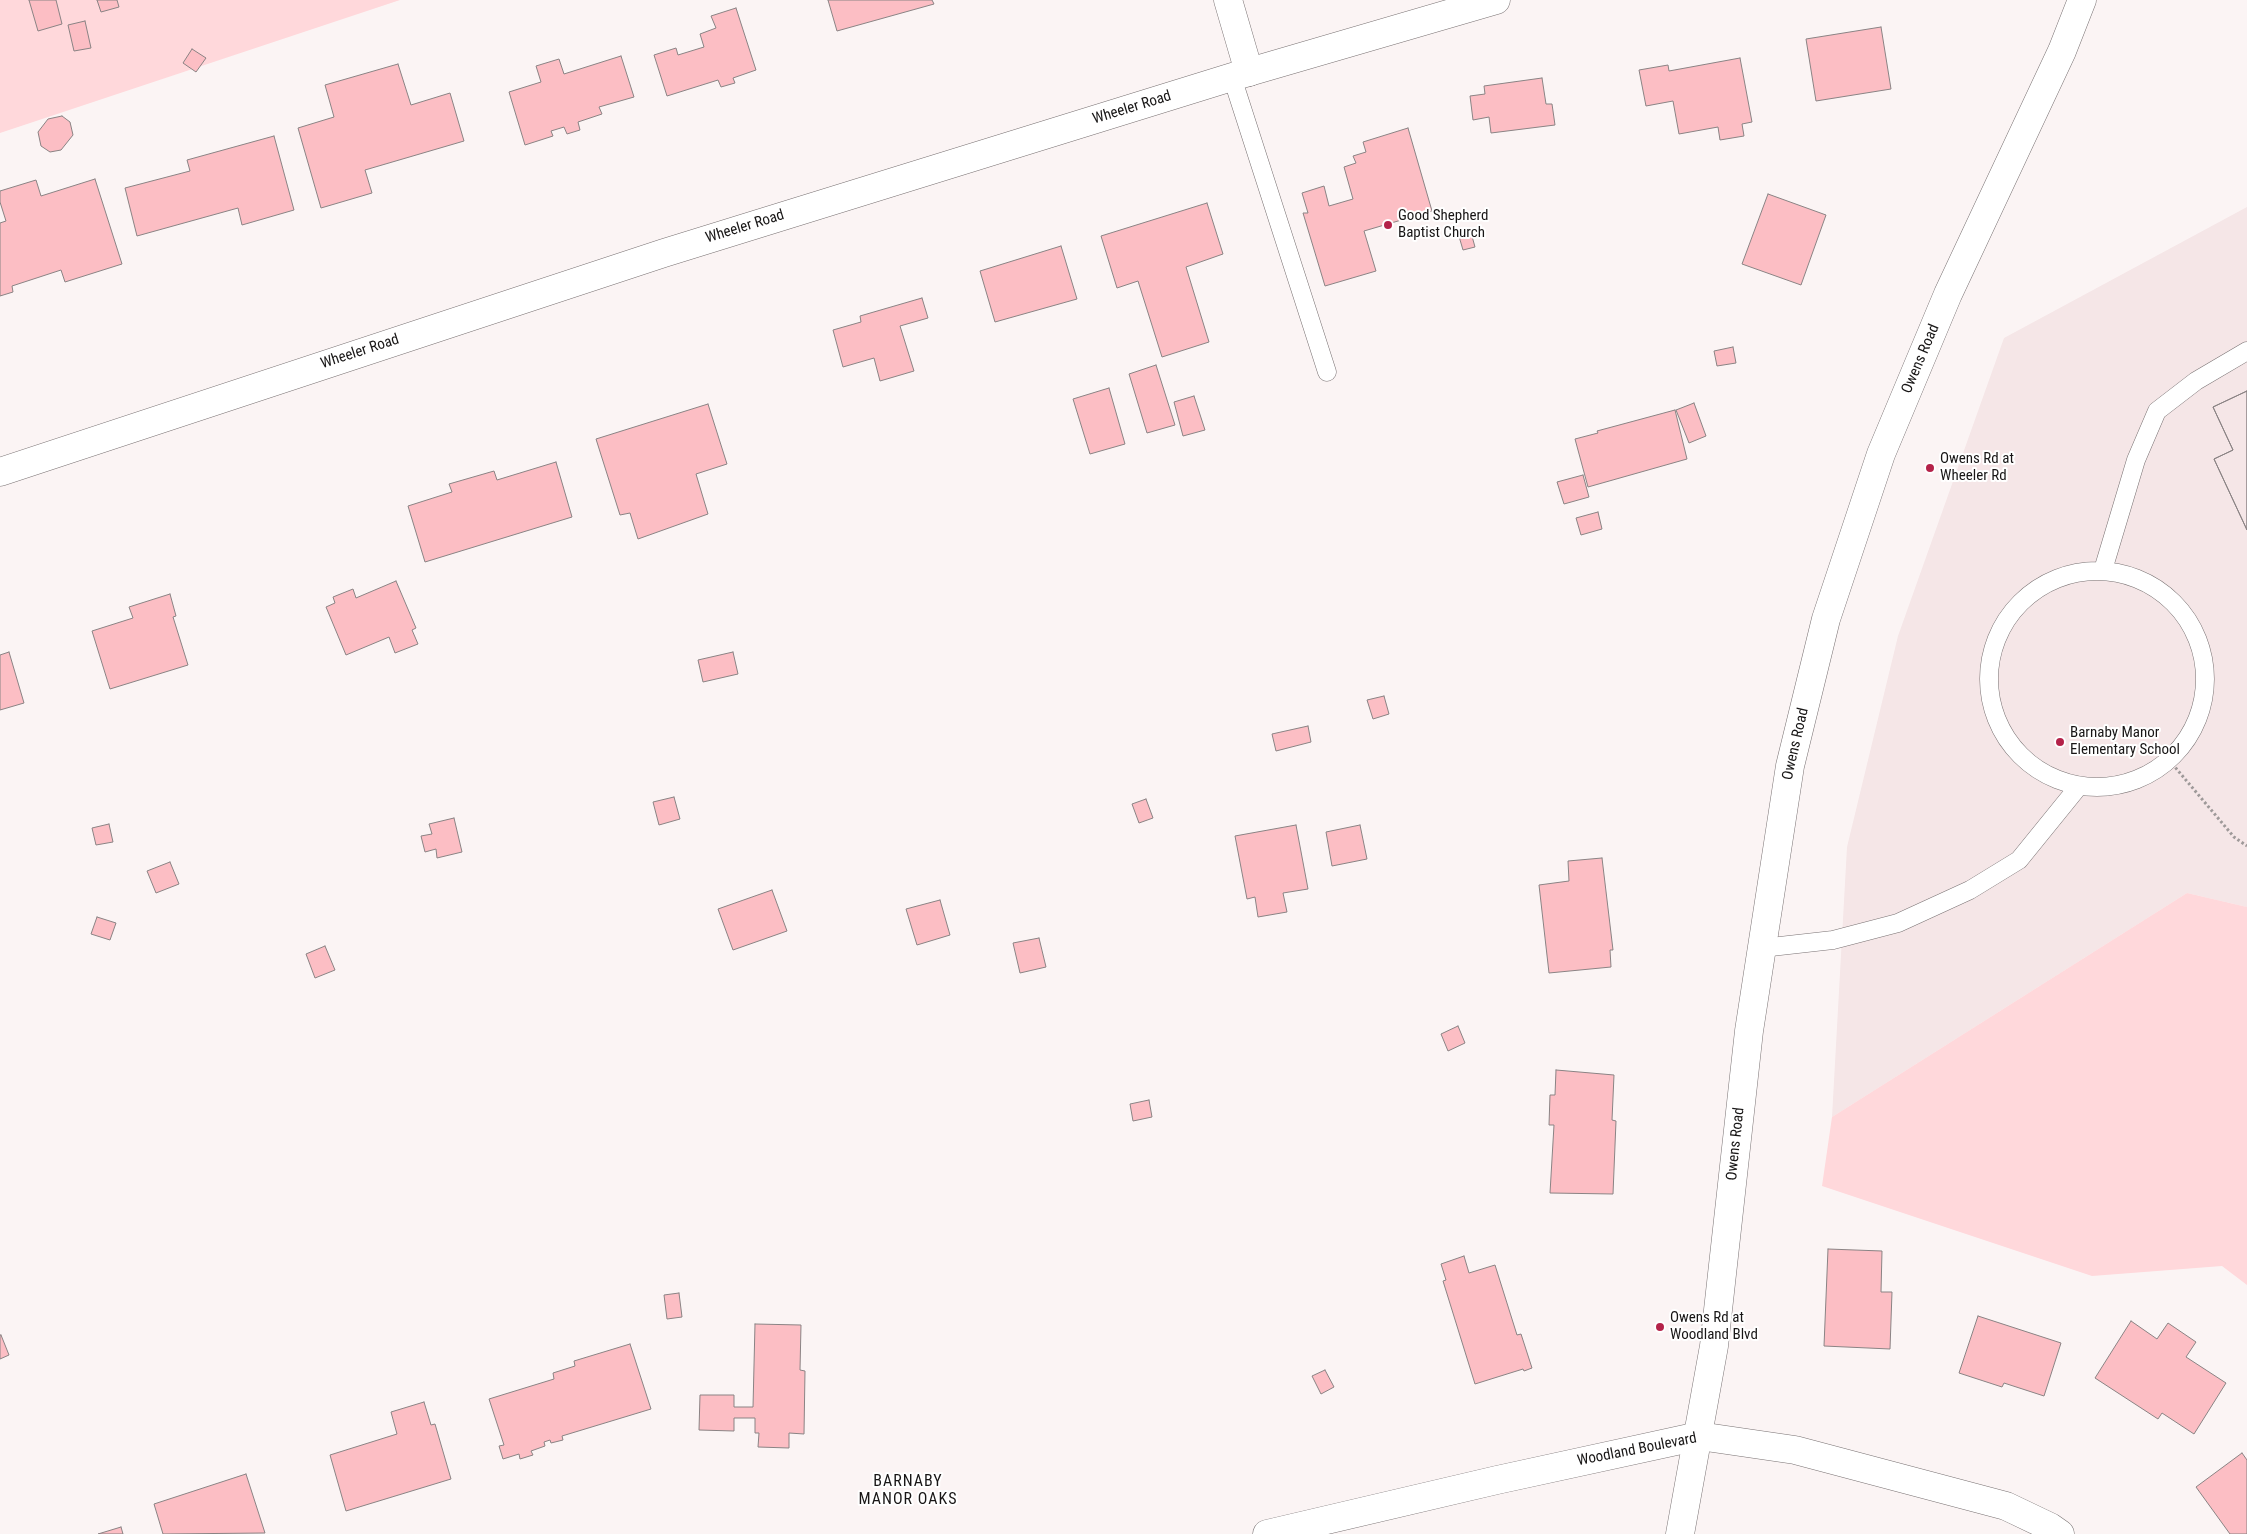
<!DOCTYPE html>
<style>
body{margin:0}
canvas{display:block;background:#fbf4f4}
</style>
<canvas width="2247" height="1534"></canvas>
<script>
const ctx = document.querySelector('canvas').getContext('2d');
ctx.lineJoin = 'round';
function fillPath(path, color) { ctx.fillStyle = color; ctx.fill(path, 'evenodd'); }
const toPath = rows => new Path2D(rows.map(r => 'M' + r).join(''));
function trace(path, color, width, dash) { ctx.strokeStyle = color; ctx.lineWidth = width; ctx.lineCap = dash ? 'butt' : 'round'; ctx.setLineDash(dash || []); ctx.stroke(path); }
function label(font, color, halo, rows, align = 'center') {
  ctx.font = font + ' "Roboto Condensed",sans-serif'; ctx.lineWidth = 4; ctx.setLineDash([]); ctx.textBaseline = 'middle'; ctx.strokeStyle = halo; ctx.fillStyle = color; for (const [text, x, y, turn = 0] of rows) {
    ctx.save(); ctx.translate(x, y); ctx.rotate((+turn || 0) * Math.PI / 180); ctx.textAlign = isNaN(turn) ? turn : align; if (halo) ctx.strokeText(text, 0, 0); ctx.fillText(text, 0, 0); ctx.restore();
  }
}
fillPath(toPath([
 [2247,207,2247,907,2187,893,1832,1117,1847,847,1898,636,2004,338]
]), '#f5e6e7');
fillPath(toPath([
 [0,0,400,0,0,133],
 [2187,893,2247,907,2247,1285,2222,1266,2092,1276,1822,1186,1832,1117]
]), '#ffd8db');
const building = toPath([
 [29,0,56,0,62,24,38,31,29,0],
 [97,0,117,0,119,7,101,12,97,0],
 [828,0,932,0,934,4,837,31,828,0],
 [736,8,756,70,733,78,735,83,721,87,718,80,667,96,654,55,676,48,678,55,704,47,700,34,716,28,711,16,736,8],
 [85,21,91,48,74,51,68,25,85,21],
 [1881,27,1891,89,1816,101,1806,39,1881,27],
 [192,49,206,58,196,72,183,63,192,49],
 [621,56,634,97,599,107,602,114,578,122,580,130,567,134,564,127,551,131,553,136,525,145,509,92,541,82,536,66,559,59,564,74,621,56],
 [1740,58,1752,122,1742,124,1744,136,1720,140,1718,127,1679,134,1673,101,1646,106,1639,70,1668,65,1669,71,1740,58],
 [398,64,411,105,450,93,464,141,365,170,372,193,321,208,298,128,334,117,325,85,398,64],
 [1542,78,1546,104,1552,104,1555,125,1491,133,1489,117,1473,120,1470,96,1485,94,1484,86,1542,78],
 [62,116,70,122,73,135,61,150,50,152,41,146,38,132,48,119,62,116],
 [1408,128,1432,211,1364,231,1376,271,1325,286,1303,213,1308,213,1302,193,1324,186,1329,206,1353,199,1344,167,1356,163,1353,156,1366,152,1363,142,1408,128],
 [274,136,294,210,242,225,238,208,137,236,125,188,190,171,187,160,274,136],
 [95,179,122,264,65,282,61,270,12,286,13,292,0,296,0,223,6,221,0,202,0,191,36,180,41,196,95,179],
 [1768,194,1826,215,1801,285,1742,264,1768,194],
 [1207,203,1223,254,1186,267,1209,342,1162,357,1138,281,1117,288,1101,236,1207,203],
 [1470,229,1475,247,1463,250,1458,233,1470,229],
 [1061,246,1077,299,995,322,980,271,1061,246],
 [922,298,928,318,900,326,914,371,880,381,874,358,843,367,833,330,861,322,860,316,922,298],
 [1733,347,1736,363,1717,366,1714,351,1733,347],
 [1156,365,1175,425,1147,433,1129,374,1156,365],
 [1109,388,1125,444,1090,454,1073,399,1109,388],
 [2247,391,2247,530,2214,459,2233,450,2213,407,2247,391],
 [2247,391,2247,530,2214,459,2233,450,2213,407,2247,391],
 [1194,396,1205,430,1183,436,1174,402,1194,396],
 [1694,403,1706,436,1689,443,1676,410,1694,403],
 [708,404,727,464,696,474,708,514,638,539,630,513,620,515,596,439,708,404],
 [1675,410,1687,459,1588,487,1575,439,1598,433,1597,431,1675,410],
 [556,462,572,517,425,562,408,506,452,492,449,484,494,471,497,480,556,462],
 [1583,475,1589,497,1564,504,1557,482,1583,475],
 [1598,512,1602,529,1581,535,1576,518,1598,512],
 [396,581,416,628,412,630,418,644,395,653,389,637,346,655,326,607,335,603,333,597,353,589,356,598,396,581],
 [170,594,176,616,173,617,188,665,110,689,92,631,133,618,129,607,170,594],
 [9,652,24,703,0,710,0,655,9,652],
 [733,652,738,674,703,682,698,660,733,652],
 [1384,696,1389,714,1373,719,1367,700,1384,696],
 [1308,726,1311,742,1276,751,1272,734,1308,726],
 [674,797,680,819,659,825,653,802,674,797],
 [1146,799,1153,818,1139,823,1132,804,1146,799],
 [454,818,462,852,437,858,436,849,425,852,421,836,432,834,429,824,454,818],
 [109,824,113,842,96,845,92,828,109,824],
 [1296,825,1308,889,1283,893,1287,912,1258,917,1255,897,1247,899,1235,836,1296,825],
 [1360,825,1367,859,1332,866,1326,832,1360,825],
 [1602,858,1613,950,1610,950,1611,967,1549,973,1539,885,1569,881,1568,861,1602,858],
 [170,862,179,884,156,893,147,871,170,862],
 [772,890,787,931,733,950,718,909,772,890],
 [940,900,950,935,917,945,906,909,940,900],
 [97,917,116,923,110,940,91,934,97,917],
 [1039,938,1046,967,1020,973,1013,943,1039,938],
 [325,946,335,970,315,978,306,954,325,946],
 [1458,1026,1465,1043,1448,1051,1441,1034,1458,1026],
 [1556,1070,1614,1075,1612,1120,1616,1121,1613,1194,1550,1193,1554,1125,1549,1125,1550,1095,1555,1095,1556,1070],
 [1149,1100,1152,1117,1133,1121,1130,1104,1149,1100],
 [1828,1249,1882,1251,1881,1292,1892,1292,1890,1349,1824,1346,1828,1249],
 [1464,1256,1469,1273,1495,1265,1517,1335,1521,1334,1532,1368,1524,1371,1523,1369,1475,1384,1443,1281,1446,1280,1441,1264,1464,1256],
 [679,1293,682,1317,667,1319,664,1295,679,1293],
 [1978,1316,2061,1343,2044,1396,2004,1383,2002,1387,1959,1373,1978,1316],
 [2131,1321,2157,1339,2168,1323,2196,1342,2186,1357,2226,1383,2194,1434,2162,1413,2158,1419,2095,1378,2131,1321],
 [755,1324,801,1325,800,1370,805,1371,804,1434,789,1433,789,1448,758,1447,759,1433,755,1433,755,1418,734,1418,734,1431,699,1430,700,1395,734,1395,734,1407,753,1407,755,1324],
 [1,1335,9,1355,0,1359,0,1335,1,1335],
 [630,1344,651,1409,562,1436,563,1440,551,1443,550,1440,544,1442,545,1446,531,1451,533,1455,520,1459,519,1454,503,1459,499,1446,504,1445,489,1399,554,1379,553,1373,575,1366,574,1361,630,1344],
 [1325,1370,1334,1387,1321,1394,1312,1376,1325,1370],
 [424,1402,431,1425,435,1424,451,1479,346,1511,330,1455,397,1434,391,1412,424,1402],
 [2242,1453,2247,1460,2247,1534,2230,1534,2196,1487,2242,1453],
 [246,1474,265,1533,163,1534,154,1504,246,1474],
 [121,1527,123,1534,98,1534,121,1527]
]);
fillPath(building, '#fcbec4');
trace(building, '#8a8384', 1);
const service = toPath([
 [1232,77,1327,372],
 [2103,570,2136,460,2157,411,2196,381,2247,351],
 '1989 679a108 108 0 1 1 216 0a108 108 0 1 1-216 0Z',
 [1762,948,1833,940,1898,923,1970,890,2019,860,2079,786]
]);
const minor = toPath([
 [1228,0,1249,72],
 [1267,1534,1497,1480,1699,1436,1795,1450,2006,1506,2050,1527,2060,1534]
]);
const tertiary = toPath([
 [1680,1534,1714,1346,1749,1031,1790,766,1826,619,1881,454,1948,294,2062,51,2082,0]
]);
const secondary = toPath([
 [0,472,664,253,1232,77,1496,0]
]);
trace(service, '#797273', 19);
trace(minor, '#797273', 29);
trace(tertiary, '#797273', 29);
trace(secondary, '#797273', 29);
trace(toPath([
 [2169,760,2234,837,2247,846]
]), '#9e9999', 3, [2.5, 2.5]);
trace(service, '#fff', 18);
trace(minor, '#fff', 28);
trace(tertiary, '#fff', 28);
trace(secondary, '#fff', 28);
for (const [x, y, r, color] of [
 [1388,225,5,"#b42249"],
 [1930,468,5,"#b42249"],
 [2060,742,5,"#b42249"],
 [1660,1327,5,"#b42249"]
]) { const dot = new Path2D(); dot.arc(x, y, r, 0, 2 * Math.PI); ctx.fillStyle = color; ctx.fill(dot); trace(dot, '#fff', 2); }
label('15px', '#181616', '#fff', [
 ["Wheeler Road",1132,108,-17],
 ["Wheeler Road",745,227,-17],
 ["Wheeler Road",360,352,-18],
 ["Owens Road",1921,359,-67],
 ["Owens Road",1796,744,-77],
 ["Owens Road",1736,1144,-84],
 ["Woodland Boulevard",1637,1450,-11]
]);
label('15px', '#181616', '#fff', [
 ["Good Shepherd",1398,216],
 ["Baptist Church",1398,233],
 ["Owens Rd at",1940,459],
 ["Wheeler Rd",1940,476],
 ["Barnaby Manor",2070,733],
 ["Elementary School",2070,750],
 ["Owens Rd at",1670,1318],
 ["Woodland Blvd",1670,1335]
], 'left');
ctx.letterSpacing = '1px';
label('16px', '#181616', '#fff', [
 ["BARNABY",908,1482],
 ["MANOR OAKS",908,1500]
]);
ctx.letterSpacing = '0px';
</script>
